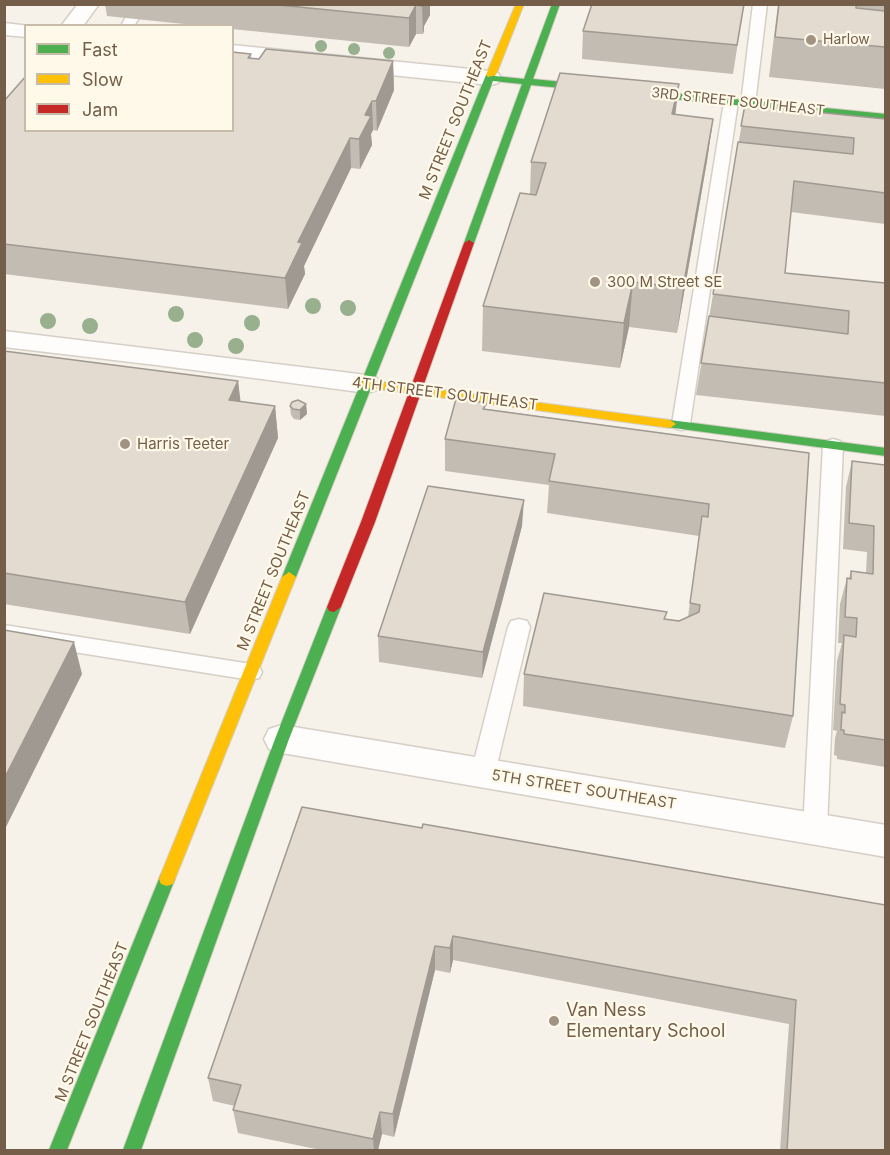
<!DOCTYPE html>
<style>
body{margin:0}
#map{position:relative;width:890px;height:1155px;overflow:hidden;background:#f6f2e9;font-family:Inter,sans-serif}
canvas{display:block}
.frame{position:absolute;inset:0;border:6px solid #745e49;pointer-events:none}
.legend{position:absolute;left:24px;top:24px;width:210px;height:108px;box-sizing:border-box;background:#fff9e9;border:2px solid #c7bba9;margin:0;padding:8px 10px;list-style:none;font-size:18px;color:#745e49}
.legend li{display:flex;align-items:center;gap:12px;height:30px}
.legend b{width:30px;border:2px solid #c7bba9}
</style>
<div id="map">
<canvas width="890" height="1155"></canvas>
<div class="frame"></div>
<ul class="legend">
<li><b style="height:8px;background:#4caf50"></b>Fast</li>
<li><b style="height:8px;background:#ffc107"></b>Slow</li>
<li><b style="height:8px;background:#c62828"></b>Jam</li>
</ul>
</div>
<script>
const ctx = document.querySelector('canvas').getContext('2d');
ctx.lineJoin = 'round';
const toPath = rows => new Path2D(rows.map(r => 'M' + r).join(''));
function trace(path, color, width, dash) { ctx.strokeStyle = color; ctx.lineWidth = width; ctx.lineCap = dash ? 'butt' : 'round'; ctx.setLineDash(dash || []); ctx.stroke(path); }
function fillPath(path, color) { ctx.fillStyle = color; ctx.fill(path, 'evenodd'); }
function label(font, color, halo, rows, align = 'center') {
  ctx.font = font + ' Inter,sans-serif'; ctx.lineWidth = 4.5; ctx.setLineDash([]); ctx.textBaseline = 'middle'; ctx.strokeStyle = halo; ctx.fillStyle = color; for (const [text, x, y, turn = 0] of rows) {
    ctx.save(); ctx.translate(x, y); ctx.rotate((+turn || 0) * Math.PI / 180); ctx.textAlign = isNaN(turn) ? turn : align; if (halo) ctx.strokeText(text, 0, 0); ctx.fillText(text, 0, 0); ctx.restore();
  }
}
const lane = toPath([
 [753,4,767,4,755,104,748,108,741,104,753,4],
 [132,14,139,18,134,26,121,26,127,15,132,14],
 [731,98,738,102,690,424,688,428,681,430,674,428,672,424,724,102,731,98],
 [833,439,840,441,843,445,827,829,824,836,815,839,806,836,803,829,823,445,826,441,833,439],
 [519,619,527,621,530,627,495,773,491,780,483,782,475,780,471,773,508,627,511,621,519,619],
 [4,625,251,664,259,666,262,672,259,678,251,680,4,641,4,625]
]);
const street = toPath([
 [78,4,99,4,83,26,61,26,78,4],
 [4,23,30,26,26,26,26,37,4,35,4,23],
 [232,45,490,71,498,73,501,78,498,83,490,85,232,59,232,45],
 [4,331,367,375,377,378,381,384,377,390,367,393,156,365,4,347,4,331],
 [282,725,886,825,886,857,282,753,269,749,264,739,269,729,282,725]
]);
const fast = toPath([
 [552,4,560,4,533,79,886,114,886,120,531,85,474,243,469,246,464,243,522,84,493,81,296,577,289,582,284,580,282,577,486,75,491,72,495,76,524,79,552,4],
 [670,420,886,448,886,456,666,427,664,424,666,421,670,420],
 [334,602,341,607,289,739,141,1150,123,1150,275,739,327,607,334,602],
 [167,872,173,874,175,879,67,1150,49,1150,159,879,161,874,167,872]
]);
const slow = toPath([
 [516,4,524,4,496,75,488,77,486,75,516,4],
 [367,380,670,420,676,424,670,428,363,387,361,384,363,381,367,380],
 [289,572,296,577,175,879,173,884,167,886,161,884,159,879,282,577,289,572]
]);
const jam = toPath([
 [469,240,474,243,375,522,341,607,334,612,329,611,327,607,361,522,464,243,469,240]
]);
trace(lane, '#d5cfc7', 3);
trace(street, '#d5cfc7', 3);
trace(fast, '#d4cec4', 2);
trace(slow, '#d4cec4', 2);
trace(jam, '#d4cec4', 2);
fillPath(lane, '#fefdfc');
fillPath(street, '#fefdfc');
fillPath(fast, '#4caf50');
fillPath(slow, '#ffc107');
fillPath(jam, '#c62828');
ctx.fillStyle = '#98b08d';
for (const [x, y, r] of [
 [321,46,6],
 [354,49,6],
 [389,53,6],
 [313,306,8],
 [348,308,8],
 [176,314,8],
 [48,321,8],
 [252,323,8],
 [90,326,8],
 [195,340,8],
 [236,346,8]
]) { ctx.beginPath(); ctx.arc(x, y, r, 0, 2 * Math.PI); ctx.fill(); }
fillPath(toPath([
 [105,4,430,4,430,15,424,26,424,30,423,34,416,34,409,47,232,29,232,26,203,26,107,16],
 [744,4,733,74,582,59,583,31],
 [778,4,885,4,885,89,769,77],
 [251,54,251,58,259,59,393,61,394,90,377,131,373,130,371,134,372,145,360,169,351,168,304,266,305,274,288,309,4,274,4,101],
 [745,105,885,119,885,224,791,212,785,273,885,283,885,416,696,395],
 [675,115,713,119,707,161,677,333,629,327,620,368,482,351,483,306,530,194,531,162],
 [4,351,238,381,240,401,275,406,278,438,190,634,4,604],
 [306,404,307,414,300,420,294,419,291,415,290,406],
 [487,409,809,453,793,716,785,748,523,706,524,674,666,619,679,621,688,617,699,536,547,513,549,485,445,471,445,439],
 [852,461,885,465,885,767,837,759,837,756,834,755,835,738,837,731,833,730,837,661,842,643,838,643,840,604,847,578,849,578,851,571,866,573,867,552,843,549,846,487],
 [522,526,482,678,379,662,378,636],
 [422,828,885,905,885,1150,780,1150,789,1024,453,960,450,973,435,970,394,1137,382,1134,378,1150,321,1150,238,1133,233,1110,235,1106,213,1101,208,1078]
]), '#c3bcb3');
fillPath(toPath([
 [422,4,430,4,430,15,424,26,424,30,423,34],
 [416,5,416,34,409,47,409,18],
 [393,61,394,90,377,131,376,101],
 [679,84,674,126,672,114],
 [372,101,373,130,371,134,372,145,360,169,359,139,365,115],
 [713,119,707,161,677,333,683,288],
 [350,138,351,168,304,266,305,274,288,309,285,278,298,242],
 [633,282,629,327,620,368,624,323],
 [238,381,242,413,229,400],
 [306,404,307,414,300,420,300,410],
 [275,406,278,438,190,634,185,602],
 [524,500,522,526,482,678,483,652],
 [74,642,82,674,4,831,4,779],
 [453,936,453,960,450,973,450,948],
 [435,946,435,970,394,1137,393,1114],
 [380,1112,382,1134,378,1150,374,1150,373,1139]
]), '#9f9992');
const building = toPath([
 [269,4,423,4,422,6,416,5,409,18,269,4],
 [592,4,744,4,737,45,583,31,592,4],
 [779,4,856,4,856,8,885,11,885,47,775,37,779,4],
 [266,49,393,61,376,101,372,101,365,115,371,116,359,139,350,138,298,242,302,243,285,278,4,244,4,101,26,76,26,130,232,130,232,52,251,54,248,58,259,59,266,49],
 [560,73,679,84,672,114,713,119,683,288,633,282,624,323,483,306,520,193,536,195,546,163,531,162,560,73],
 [745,105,885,119,885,193,794,181,785,273,885,283,885,383,701,363,709,316,848,334,849,311,713,294,738,142,853,154,854,138,741,126,745,105],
 [4,351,238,381,229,400,275,406,185,602,4,573,4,351],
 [456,399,487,403,483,409,809,453,793,716,524,674,544,593,667,612,664,619,679,621,699,612,700,605,690,603,702,516,708,517,709,504,549,481,555,454,445,439,456,399],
 [298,400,306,404,300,410,293,409,290,406,292,402,298,400],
 [852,461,885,465,885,740,844,734,844,730,841,730,842,712,845,713,845,705,840,704,844,635,856,637,857,618,845,617,847,578,851,579,851,571,873,574,874,526,849,523,852,461],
 [428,486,524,500,483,652,378,636,428,486],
 [4,630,74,642,4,779,4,630],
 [302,807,422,828,423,824,885,905,885,1150,787,1150,796,1000,453,936,450,948,435,946,393,1114,380,1112,373,1139,233,1110,241,1085,208,1078,302,807]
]);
fillPath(building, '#e3dbd0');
trace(building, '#9f9992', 1.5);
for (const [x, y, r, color] of [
 [811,40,6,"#a29281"],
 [595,282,6,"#a29281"],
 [125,444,6,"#a29281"],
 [554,1021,6,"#a29281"]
]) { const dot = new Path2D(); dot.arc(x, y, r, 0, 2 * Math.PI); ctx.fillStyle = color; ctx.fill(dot); trace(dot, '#fff9e9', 2); }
label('14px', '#745e49', '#fff9e9', [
 ["Harlow",823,40]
], 'left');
label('14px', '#745e49', '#fff9e9', [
 ["3RD STREET SOUTHEAST",738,102,6]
]);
label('15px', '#745e49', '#fff9e9', [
 ["M STREET SOUTHEAST",456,120,-68],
 ["4TH STREET SOUTHEAST",445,394,7],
 ["M STREET SOUTHEAST",274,571,-68],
 ["5TH STREET SOUTHEAST",584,790,9],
 ["M STREET SOUTHEAST",92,1022,-68]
]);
label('15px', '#745e49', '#fff9e9', [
 ["300 M Street SE",607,282],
 ["Harris Teeter",137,444]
], 'left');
label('18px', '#745e49', '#fff9e9', [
 ["Van Ness",566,1011],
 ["Elementary School",566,1032]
], 'left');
</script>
